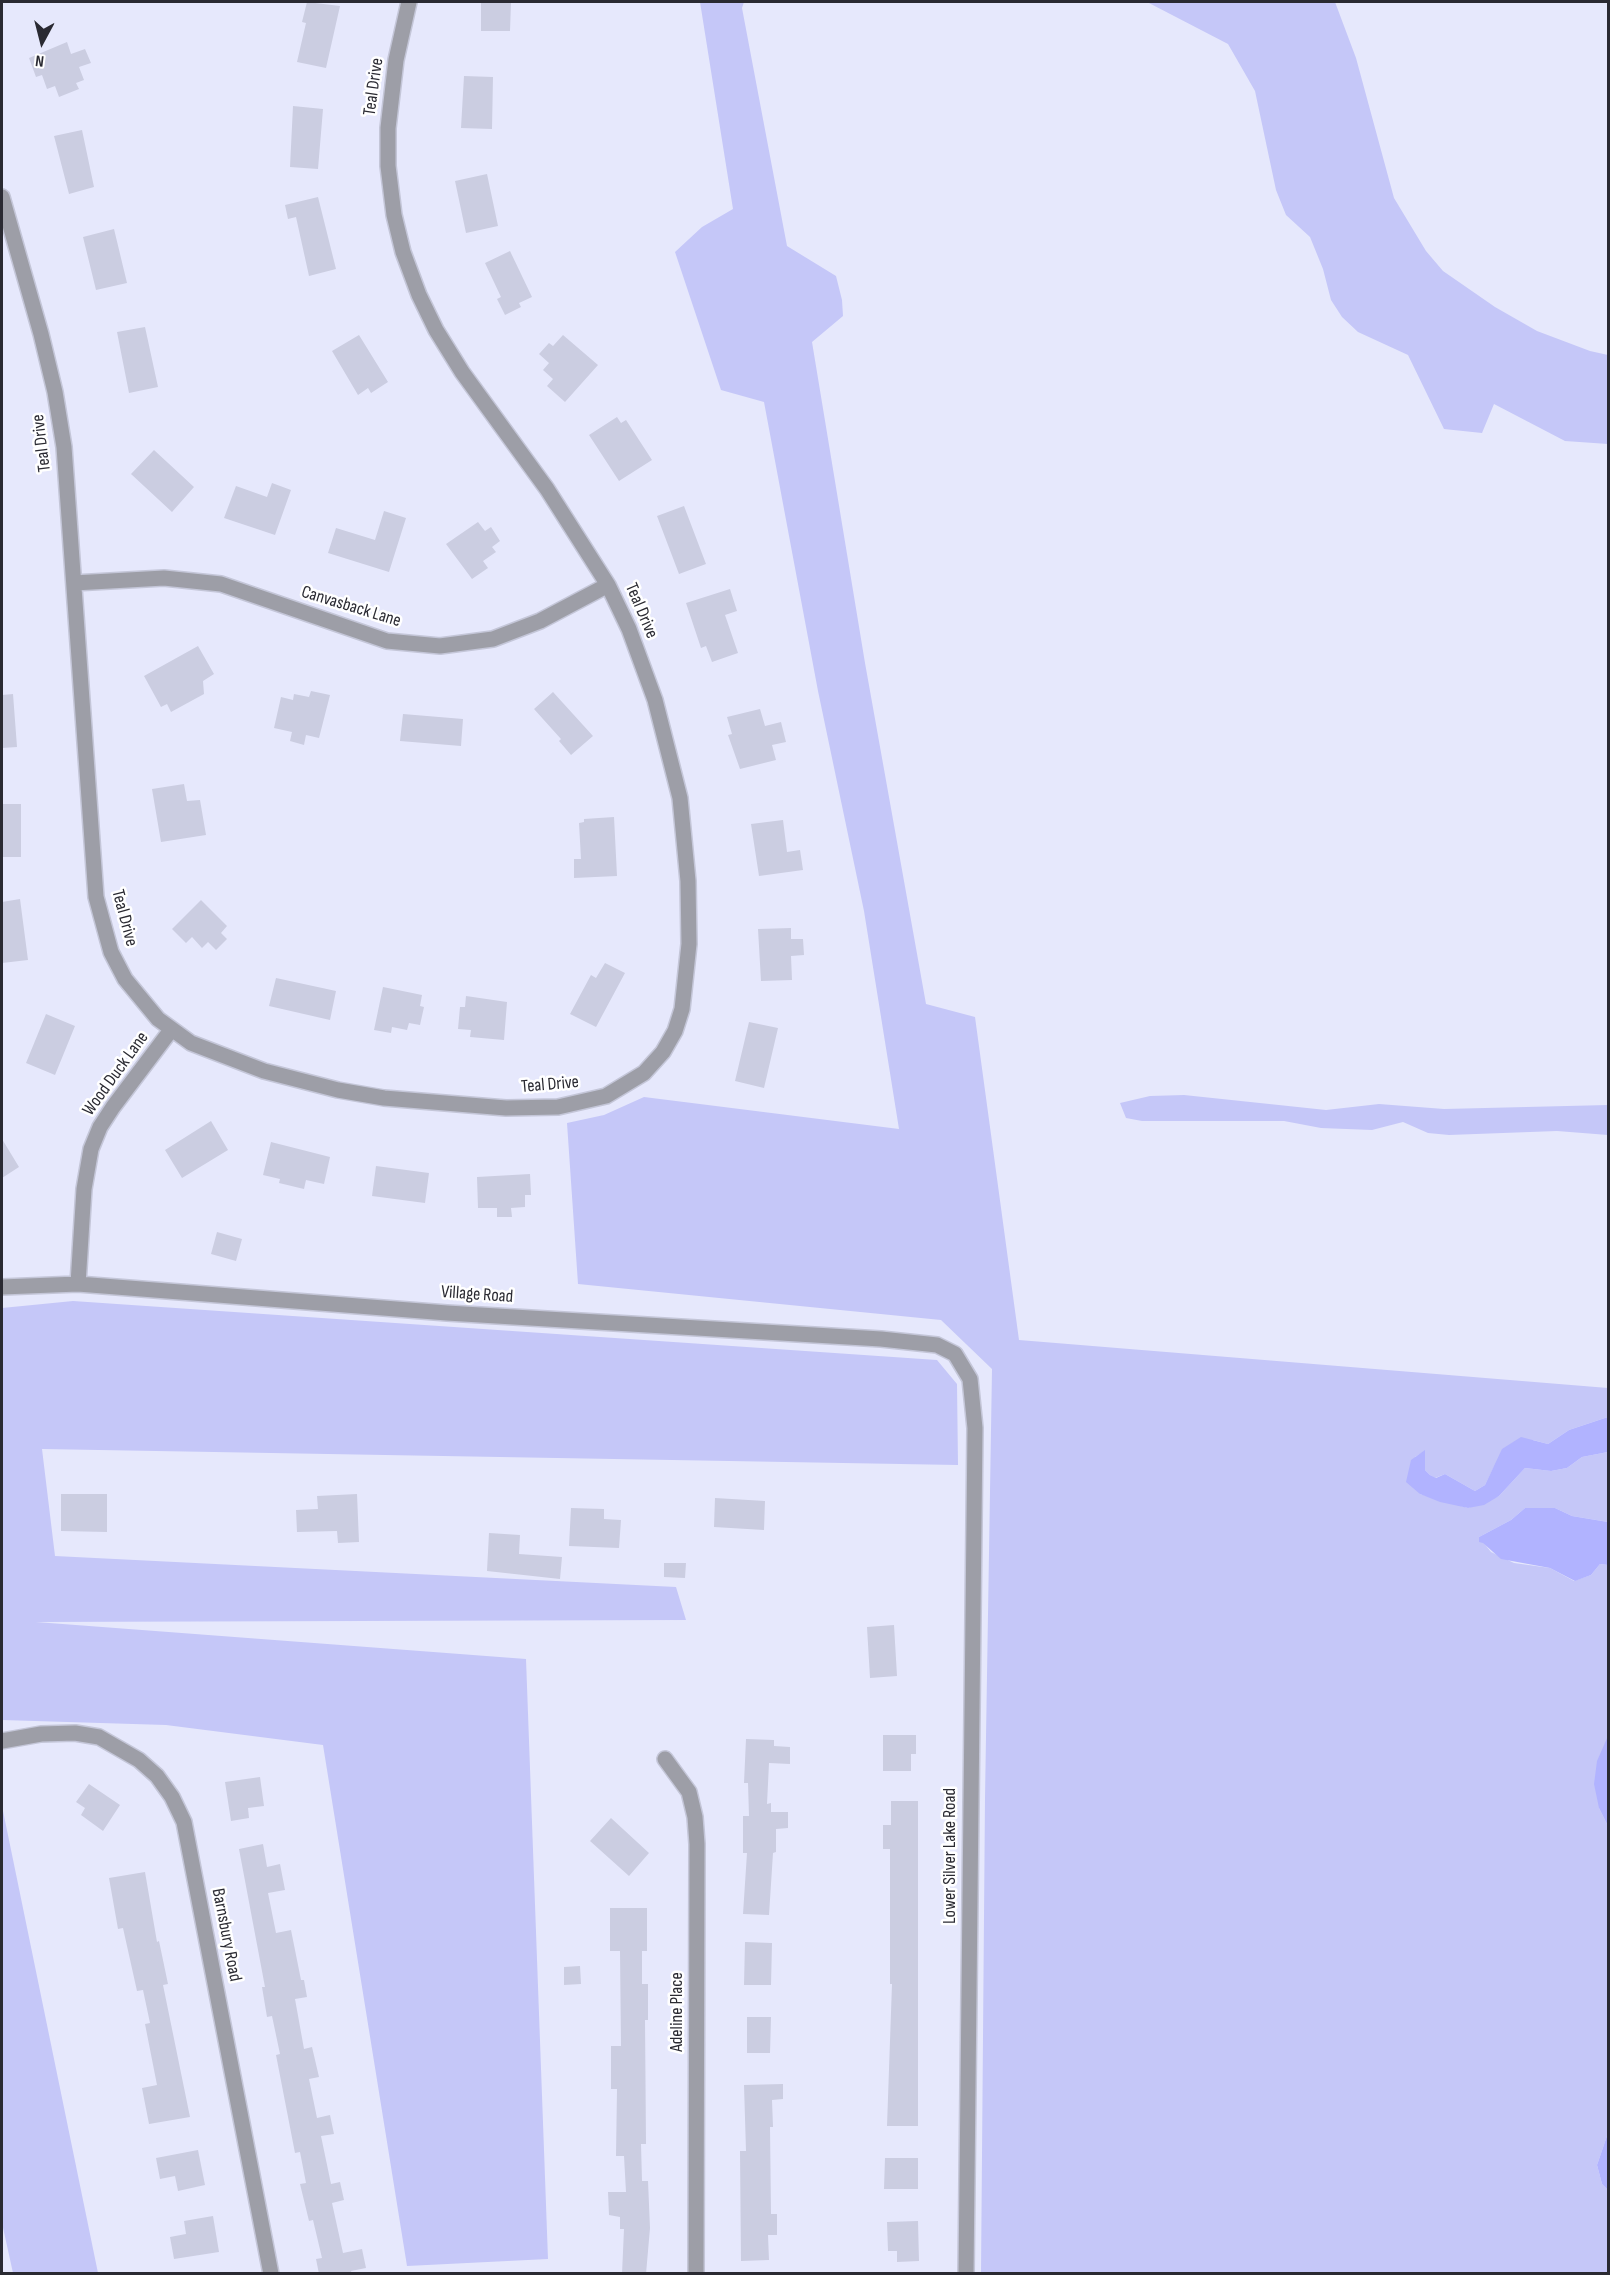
<!DOCTYPE html>
<style>
body{margin:0}
#map{position:relative;width:1610px;height:2275px;overflow:hidden;background:#e6e8fc;font-family:"Sofia Sans Condensed",sans-serif}
canvas{display:block}
.frame{position:absolute;inset:0;border:3px solid #2a2a32;pointer-events:none}
.north{position:absolute;left:12px;top:12px;width:60px;height:60px;-webkit-text-stroke:4px #fff;paint-order:stroke;rotate:187deg;font-size:16px;font-weight:700;line-height:24px;text-align:center;color:#2a2a32}
.north::after{content:'';display:block;margin:auto;width:21px;height:27px;background:#2a2a32;clip-path:polygon(50% 0,100% 100%,50% 72%,0 100%)}
</style>
<div id="map">
<canvas width="1610" height="2275"></canvas>
<div class="frame"></div>
<div class="north">N</div>
</div>
<script>
const ctx = document.querySelector('canvas').getContext('2d');
ctx.lineJoin = 'round';
function fillPath(path, color) { ctx.fillStyle = color; ctx.fill(path, 'evenodd'); }
const toPath = rows => new Path2D(rows.map(r => 'M' + r).join(''));
function trace(path, color, width, dash) { ctx.strokeStyle = color; ctx.lineWidth = width; ctx.lineCap = dash ? 'butt' : 'round'; ctx.setLineDash(dash || []); ctx.stroke(path); }
function label(font, color, halo, rows, align = 'center') {
  ctx.font = font + ' "Sofia Sans Condensed",sans-serif'; ctx.lineWidth = 5; ctx.setLineDash([]); ctx.textBaseline = 'middle'; ctx.strokeStyle = halo; ctx.fillStyle = color; for (const [text, x, y, turn = 0] of rows) {
    ctx.save(); ctx.translate(x, y); ctx.rotate((+turn || 0) * Math.PI / 180); ctx.textAlign = isNaN(turn) ? turn : align; if (halo) ctx.strokeText(text, 0, 0); ctx.fillText(text, 0, 0); ctx.restore();
  }
}
fillPath(toPath([
 [700,2,744,2,742,8,787,246,836,276,842,300,843,316,812,342,865,663,926,1004,975,1017,1019,1340,1608,1388,1608,1417,1569,1430,1548,1444,1533,1440,1494,1467,1485,1485,1475,1491,1445,1474,1435,1478,1430,1475,1425,1470,1425,1451,1415,1457,1420,1494,1468,1508,1499,1496,1525,1468,1551,1471,1567,1468,1582,1457,1608,1452,1608,1522,1572,1516,1555,1508,1525,1508,1511,1520,1479,1537,1491,1552,1514,1563,1550,1568,1574,1581,1591,1575,1600,1564,1608,1565,1608,1736,1599,1808,1608,1826,1608,2133,1597,2165,1602,2184,1608,2190,1608,2273,981,2273,985,1798,992,1369,941,1320,578,1284,567,1123,604,1115,644,1097,899,1129,864,911,818,691,764,402,721,390,675,252,702,227,733,209],
 [1147,2,1335,2,1356,58,1394,198,1426,251,1443,271,1495,307,1537,331,1590,351,1608,355,1608,444,1565,441,1494,404,1482,433,1444,429,1408,355,1358,332,1342,317,1331,300,1323,269,1310,237,1286,215,1276,190,1255,91,1228,44],
 [1184,1095,1326,1110,1379,1104,1444,1109,1608,1105,1608,1135,1557,1131,1449,1135,1428,1133,1403,1122,1372,1130,1321,1128,1284,1121,1142,1121,1126,1118,1120,1103,1150,1096],
 [73,1301,937,1360,957,1384,958,1465,42,1449,55,1556,676,1587,686,1620,36,1622,526,1659,548,2259,407,2266,323,1745,166,1725,2,1720,2,1308],
 [2,1806,98,2273,13,2273,2,2223]
]), '#c5c7f8');
fillPath(toPath([
 [1608,1417,1608,1452,1582,1457,1567,1468,1551,1471,1525,1468,1499,1496,1484,1505,1468,1508,1440,1502,1420,1494,1406,1482,1411,1460,1425,1450,1425,1470,1430,1475,1436,1478,1445,1474,1475,1491,1485,1485,1502,1449,1521,1437,1548,1444,1569,1430],
 [1525,1508,1555,1508,1572,1516,1608,1522,1608,1565,1600,1564,1591,1575,1575,1581,1550,1568,1501,1559,1483,1543,1479,1542,1479,1537,1511,1520],
 [1608,1736,1608,1826,1599,1808,1594,1784,1597,1761],
 [1608,2133,1608,2190,1602,2184,1597,2165]
]), '#b1b3ff');
fillPath(toPath([
 [307,2,340,6,326,68,297,62,306,23,302,22],
 [481,2,511,2,510,31,481,31],
 [67,42,71,54,85,49,91,63,79,67,84,80,76,83,79,89,59,97,55,86,47,89,42,75,36,77,29,58],
 [464,76,493,77,492,129,461,128],
 [293,106,323,109,318,169,290,167],
 [82,130,94,187,69,194,54,136],
 [487,174,498,226,466,233,455,181],
 [318,197,336,269,309,276,296,217,288,219,285,205],
 [114,229,127,283,96,290,83,237],
 [510,251,532,297,519,303,521,307,505,315,497,299,501,297,485,263],
 [145,327,158,387,129,393,117,332],
 [359,335,388,382,371,393,368,388,358,395,332,351],
 [563,335,598,365,565,402,547,386,553,379,543,370,549,363,539,354,549,343,553,346],
 [617,417,621,423,626,420,652,460,619,481,589,435],
 [154,450,194,487,172,512,131,474],
 [272,483,291,490,275,535,224,518,236,486,267,497],
 [684,506,706,564,679,574,657,516],
 [384,511,406,518,389,572,328,553,336,528,375,540],
 [478,522,485,531,491,527,500,541,492,547,496,552,483,561,488,568,472,579,446,544],
 [730,589,737,611,725,615,738,653,712,662,706,646,701,648,686,603],
 [198,646,214,674,203,681,204,694,171,712,167,704,161,707,144,676],
 [311,691,330,695,319,738,306,735,304,745,290,741,292,732,274,728,281,697,293,700,294,694,309,697],
 [553,692,593,736,571,755,559,741,561,739,534,709],
 [13,694,17,747,2,748,2,695],
 [760,709,765,726,781,722,786,742,772,745,776,760,740,769,728,735,732,734,727,717],
 [403,714,463,719,461,746,400,741],
 [184,784,187,801,200,800,206,835,161,842,152,789],
 [2,804,21,804,21,857,2,857],
 [614,817,617,876,574,878,574,859,581,859,579,823,584,822,584,819],
 [783,820,787,852,800,850,803,870,759,876,751,824],
 [20,899,28,960,2,963,2,902],
 [201,900,227,926,221,933,227,939,216,950,208,942,202,948,192,937,186,943,172,929],
 [791,928,791,939,803,939,804,955,791,956,792,980,761,981,758,929],
 [605,963,625,973,596,1027,570,1014,591,975,596,978],
 [276,978,336,991,330,1020,269,1006],
 [383,987,422,995,420,1006,424,1007,420,1025,409,1023,407,1030,392,1027,391,1033,374,1030],
 [466,996,507,1002,504,1040,470,1037,471,1030,458,1029,460,1007,465,1007],
 [46,1014,75,1026,55,1075,26,1063],
 [749,1022,778,1028,764,1088,735,1081],
 [211,1121,228,1150,182,1178,165,1150],
 [2,1139,19,1167,2,1178],
 [271,1142,330,1157,324,1184,306,1180,304,1189,279,1183,280,1179,263,1175],
 [376,1166,429,1173,425,1203,372,1196],
 [530,1174,531,1195,525,1195,525,1207,511,1208,512,1217,497,1217,497,1208,478,1208,477,1177],
 [217,1232,242,1239,236,1261,211,1254],
 [61,1494,107,1494,107,1532,61,1531],
 [357,1494,359,1542,338,1543,337,1531,297,1532,296,1510,318,1509,317,1496],
 [715,1498,765,1501,764,1530,714,1527],
 [571,1508,604,1509,604,1519,621,1520,619,1548,569,1546],
 [489,1533,520,1535,519,1554,562,1557,560,1579,487,1571],
 [664,1563,686,1563,685,1578,664,1577],
 [894,1625,897,1676,870,1678,867,1627],
 [883,1735,916,1735,916,1754,911,1754,911,1771,883,1771],
 [746,1739,774,1740,774,1746,790,1747,790,1764,769,1763,767,1804,771,1803,771,1812,788,1812,788,1828,776,1829,776,1852,773,1853,769,1915,743,1914,747,1853,743,1853,743,1816,749,1816,748,1783,744,1783],
 [260,1777,264,1806,248,1808,249,1818,231,1821,225,1782],
 [89,1784,120,1805,103,1831,81,1815,85,1808,76,1802],
 [891,1801,918,1801,918,2126,887,2126,892,1984,890,1984,890,1849,883,1849,883,1825,891,1825],
 [611,1818,649,1853,629,1876,590,1841],
 [263,1844,267,1867,280,1864,285,1890,268,1893,276,1933,291,1930,301,1980,304,1980,307,1997,295,1999,304,2049,312,2047,319,2077,309,2079,317,2118,330,2115,334,2134,321,2136,331,2184,340,2182,344,2200,332,2203,343,2253,362,2249,366,2268,351,2271,352,2274,319,2274,316,2259,322,2258,313,2220,309,2221,300,2184,306,2183,300,2152,295,2153,276,2055,280,2054,272,2016,267,2017,262,1987,265,1987,239,1849],
 [145,1872,157,1942,159,1941,168,1984,163,1985,190,2117,149,2124,142,2088,157,2085,145,2024,150,2023,143,1990,137,1991,123,1928,118,1929,109,1878],
 [610,1908,647,1908,647,1951,642,1951,642,1984,648,1984,648,2020,645,2020,646,2144,641,2144,642,2181,648,2181,650,2228,646,2274,622,2274,624,2229,620,2229,620,2217,609,2215,608,2192,626,2192,624,2156,616,2156,617,2089,611,2089,611,2046,621,2046,620,1951,610,1951],
 [745,1942,772,1943,771,1985,744,1985],
 [580,1966,581,1984,564,1985,564,1967],
 [747,2017,771,2017,770,2053,747,2053],
 [783,2084,783,2099,772,2100,773,2127,770,2127,771,2214,777,2214,777,2235,768,2235,769,2260,741,2261,740,2151,746,2151,744,2085],
 [198,2150,205,2185,178,2191,175,2176,160,2179,156,2158],
 [885,2158,918,2158,918,2189,884,2189],
 [213,2216,219,2252,174,2259,170,2237,186,2234,184,2221],
 [918,2221,919,2261,897,2262,897,2251,888,2251,887,2222]
]), '#cbcde1');
const street = toPath([
 [2,197,41,334,55,392,64,447,96,897,111,952,125,979,158,1019,191,1043,264,1071,338,1090,384,1098,506,1108,558,1107,606,1096,644,1073,663,1052,675,1031,682,1009,689,944,688,881,680,798,655,700,629,629,608,585,547,489,462,372,436,330,419,295,403,252,394,215,388,166,388,128,396,60,409,2],
 [74,583,164,578,221,584,387,641,440,646,493,639,540,621,608,585],
 [78,1284,84,1189,91,1149,100,1127,113,1107,171,1030],
 [2,1287,78,1284,447,1313,881,1339,937,1345,955,1354,970,1379,975,1428,966,2274],
 [2,1741,41,1734,75,1733,99,1737,139,1760,157,1776,172,1797,184,1822,271,2274],
 [665,1759,689,1792,695,1817,697,1844,696,2274]
]);
trace(street, '#c4c6d8', 18);
trace(street, '#9d9ea7', 15);
label('18px', '#2a2a32', '#fff', [
 ["Teal Drive",374,87,-82],
 ["Teal Drive",42,443,-97],
 ["Canvasback Lane",351,607,17],
 ["Teal Drive",641,611,67],
 ["Teal Drive",124,918,75],
 ["Wood Duck Lane",116,1074,-54],
 ["Teal Drive",550,1085,-5],
 ["Village Road",477,1295,4],
 ["Lower Silver Lake Road",950,1856,-90],
 ["Barnsbury Road",226,1935,79],
 ["Adeline Place",677,2012,-90]
]);
</script>
